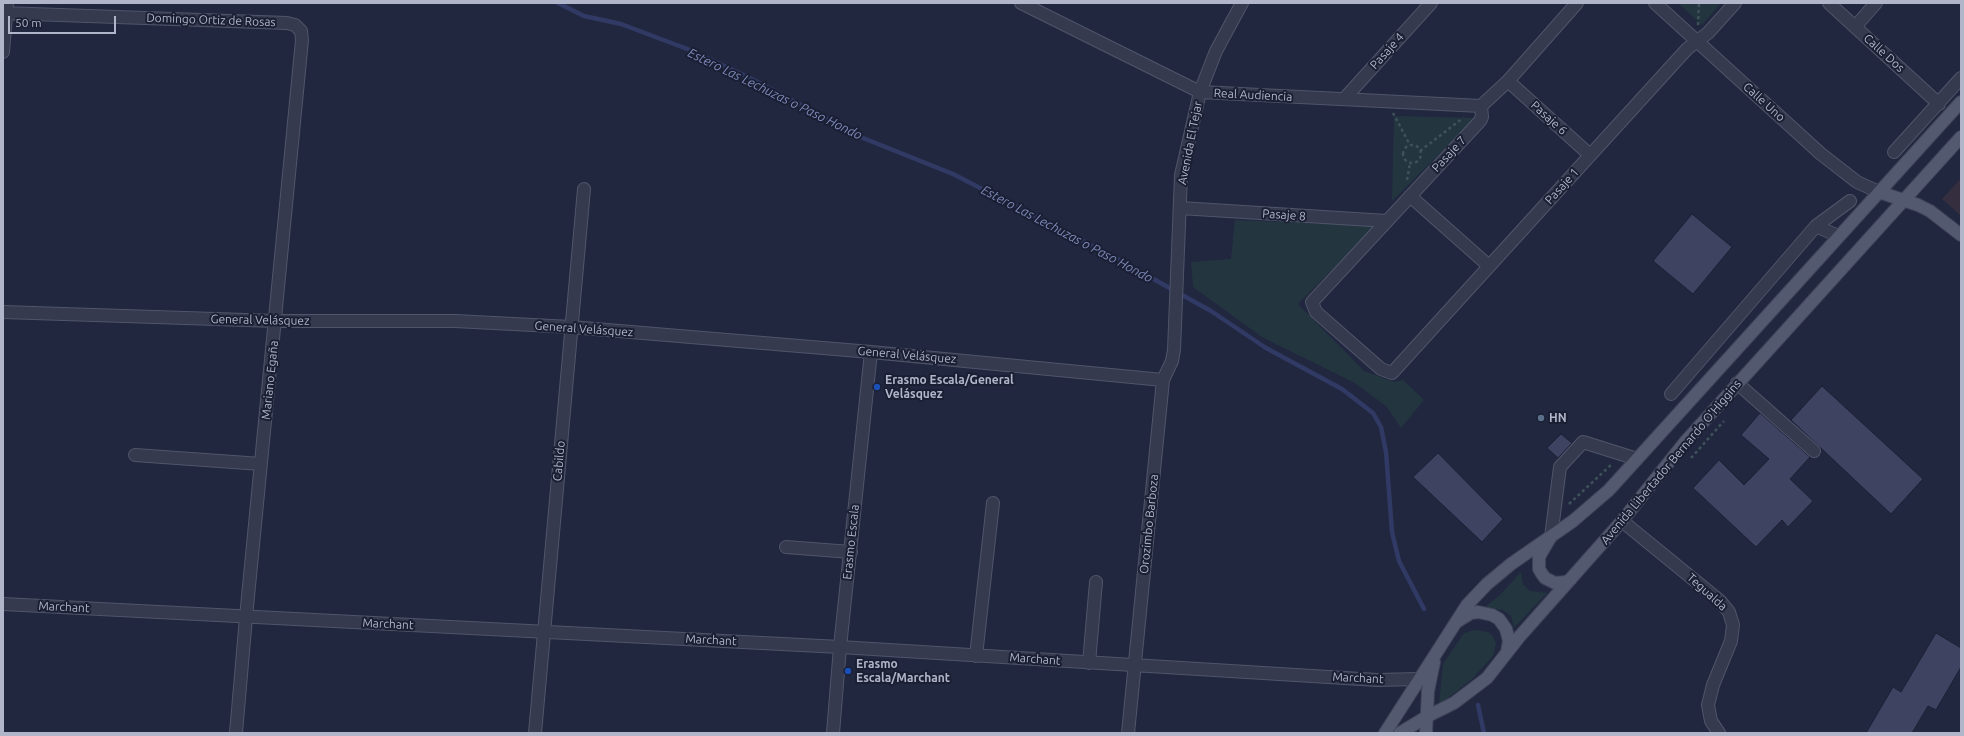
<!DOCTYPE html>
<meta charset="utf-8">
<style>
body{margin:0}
#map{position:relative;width:1964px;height:736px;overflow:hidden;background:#21273f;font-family:Ubuntu,sans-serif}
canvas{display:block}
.frame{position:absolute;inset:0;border:4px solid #b1b5ca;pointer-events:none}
.scale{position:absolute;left:8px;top:16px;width:108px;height:18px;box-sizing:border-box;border:2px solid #b1b5ca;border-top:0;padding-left:5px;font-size:12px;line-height:14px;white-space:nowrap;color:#b1b5ca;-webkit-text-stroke:3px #1a1f34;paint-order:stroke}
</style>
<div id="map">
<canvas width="1964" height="736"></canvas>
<div class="frame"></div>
<div class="scale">50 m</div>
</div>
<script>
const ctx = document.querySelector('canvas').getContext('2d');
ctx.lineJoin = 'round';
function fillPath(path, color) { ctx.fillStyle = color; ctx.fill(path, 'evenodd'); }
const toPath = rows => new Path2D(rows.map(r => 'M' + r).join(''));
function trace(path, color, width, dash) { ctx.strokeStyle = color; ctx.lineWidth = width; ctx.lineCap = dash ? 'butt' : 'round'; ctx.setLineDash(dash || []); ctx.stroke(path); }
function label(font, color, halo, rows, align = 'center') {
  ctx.font = font + ' Ubuntu,sans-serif'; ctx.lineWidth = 4; ctx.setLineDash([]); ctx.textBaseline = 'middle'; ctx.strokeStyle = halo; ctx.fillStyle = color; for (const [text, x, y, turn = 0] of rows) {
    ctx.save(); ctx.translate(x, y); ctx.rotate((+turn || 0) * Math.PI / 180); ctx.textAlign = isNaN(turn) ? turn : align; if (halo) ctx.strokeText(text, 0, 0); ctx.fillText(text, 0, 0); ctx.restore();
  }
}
fillPath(toPath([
 [1961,178,1961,216,1942,199]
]), '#342e3f');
fillPath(toPath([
 [1678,3,1721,3,1702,25],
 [1394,116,1475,118,1392,201],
 [1235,220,1375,226,1298,304,1364,371,1394,382,1403,380,1424,400,1401,428,1387,407,1355,383,1262,337,1193,287,1191,262,1231,259],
 [1521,572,1523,584,1530,591,1547,593,1514,628,1511,616,1503,610,1484,608,1501,594],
 [1474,630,1488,632,1493,636,1496,644,1493,656,1472,679,1439,705,1443,664,1464,633]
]), '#233640');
trace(toPath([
 [558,3,584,16,621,24,690,50,750,78,863,138,953,174,1112,256,1211,311,1266,348,1342,389,1373,413,1381,427,1386,452,1392,532,1399,561,1424,609],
 [1478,705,1484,733]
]), '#303a64', 4.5);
const building = toPath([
 [1692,214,1732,247,1693,294,1653,261,1692,214],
 [1822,386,1923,479,1891,514,1791,420,1822,386],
 [1760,413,1810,457,1790,479,1813,501,1788,527,1782,520,1756,547,1693,488,1719,460,1744,485,1769,459,1741,435,1760,413],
 [1561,434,1572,443,1558,458,1547,448,1561,434],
 [1438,453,1503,519,1482,542,1413,477,1438,453],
 [1936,633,1961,648,1961,667,1936,710,1928,706,1912,733,1866,733,1893,687,1901,692,1936,633]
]);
fillPath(building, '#3d4360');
trace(building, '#1c2136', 1);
const minor = toPath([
 [1021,3,1200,92,1481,106],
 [1655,3,1821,154,1857,182,1879,192],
 [1829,3,1939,104],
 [3,13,287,23,295,25,301,31,302,40,246,617,236,733],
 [1855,27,1876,3],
 [3,52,7,3],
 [1508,81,1590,155],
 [1344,99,1431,3],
 [1481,106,1482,117,1480,121,1312,302,1316,312,1381,369,1392,373,1687,49,1708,33,1735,3],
 [1481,106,1508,81,1577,3],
 [1894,152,1961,78],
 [1410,196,1489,266],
 [1180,208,1387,221],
 [1816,226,1838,236],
 [3,312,276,321,455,321,571,327,871,352,1163,380],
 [1737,383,1814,451],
 [1671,394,1816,226,1850,201],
 [135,455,261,464],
 [1622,521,1720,601,1729,612,1733,625,1731,641,1713,685,1708,705,1711,721,1719,733],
 [1551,537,1560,467,1583,442,1637,459],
 [786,547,851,552],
 [3,604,840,647,1377,680,1419,679],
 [976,656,993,503],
 [1089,663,1096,582],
 [535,733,584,189],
 [833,733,840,647,871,352],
 [1128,733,1163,380,1172,361,1174,350,1181,175,1200,92,1216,51,1242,3]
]);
const major = toPath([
 [1879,192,1918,205,1930,211,1961,235],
 [1550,538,1539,557,1539,569,1542,574,1545,578,1555,583,1566,582,1571,579],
 [1458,621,1471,613,1478,612,1492,615,1499,619,1506,629,1509,641,1507,652],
 [1385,733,1467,605,1487,584,1511,564,1573,521,1609,490,1961,102],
 [1400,733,1428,716,1454,703,1487,678,1520,636,1622,521,1685,442,1961,137],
 [1426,733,1428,691,1434,662]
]);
trace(minor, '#50556a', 14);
trace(major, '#3e4358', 14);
trace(toPath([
 [1698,25,1699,3],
 [1393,113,1410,145],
 '1403 154a9 9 0 1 1 18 0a9 9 0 1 1-18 0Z',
 [1420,151,1463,118],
 [1407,180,1410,163],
 [1691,458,1724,421],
 [1569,504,1612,464]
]), '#3e525a', 2.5, [3, 3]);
trace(minor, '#353a4f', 12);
trace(major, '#53596f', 12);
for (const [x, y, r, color] of [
 [877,387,4,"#1a4fb4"],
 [1541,418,4,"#5c6f8a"],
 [848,671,4,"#1a4fb4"]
]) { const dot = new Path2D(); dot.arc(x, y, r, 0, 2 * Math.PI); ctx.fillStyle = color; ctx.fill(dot); trace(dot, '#1a1f34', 1.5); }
label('12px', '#b1b5ca', '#1a1f34', [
 ["Domingo Ortiz de Rosas",211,20,2],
 ["Pasaje 4",1387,51,-48],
 ["Calle Dos",1884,53,42],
 ["Real Audiencia",1253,95,3],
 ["Calle Uno",1764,102,42],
 ["Pasaje 6",1549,118,42],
 ["Avenida El Tejar",1190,143,-79],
 ["Pasaje 7",1449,154,-47],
 ["Pasaje 1",1562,186,-48],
 ["Pasaje 8",1284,215,4],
 ["General Velásquez",260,320,1],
 ["General Velásquez",584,329,4],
 ["General Velásquez",907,355,5],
 ["Mariano Egaña",270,380,-84],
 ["Cabildo",559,461,-85],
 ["Avenida Libertador Bernardo O'Higgins",1671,462,-50],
 ["Orozimbo Barboza",1149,524,-84],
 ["Erasmo Escala",851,542,-84],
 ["Tegualda",1707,592,42],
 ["Marchant",64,607,3],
 ["Marchant",388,624,3],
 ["Marchant",711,640,3],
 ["Marchant",1035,659,4],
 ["Marchant",1358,678,3]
]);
label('bold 12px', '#b1b5ca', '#1a1f34', [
 ["Erasmo Escala/General",885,380],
 ["Velásquez",885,394],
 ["HN",1549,418],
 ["Erasmo",856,664],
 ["Escala/Marchant",856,678]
], 'left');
label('italic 13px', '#7e8ab9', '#1a1f34', [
 ["Estero Las Lechuzas o Paso Hondo",775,94,26],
 ["Estero Las Lechuzas o Paso Hondo",1067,234,28]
]);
</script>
